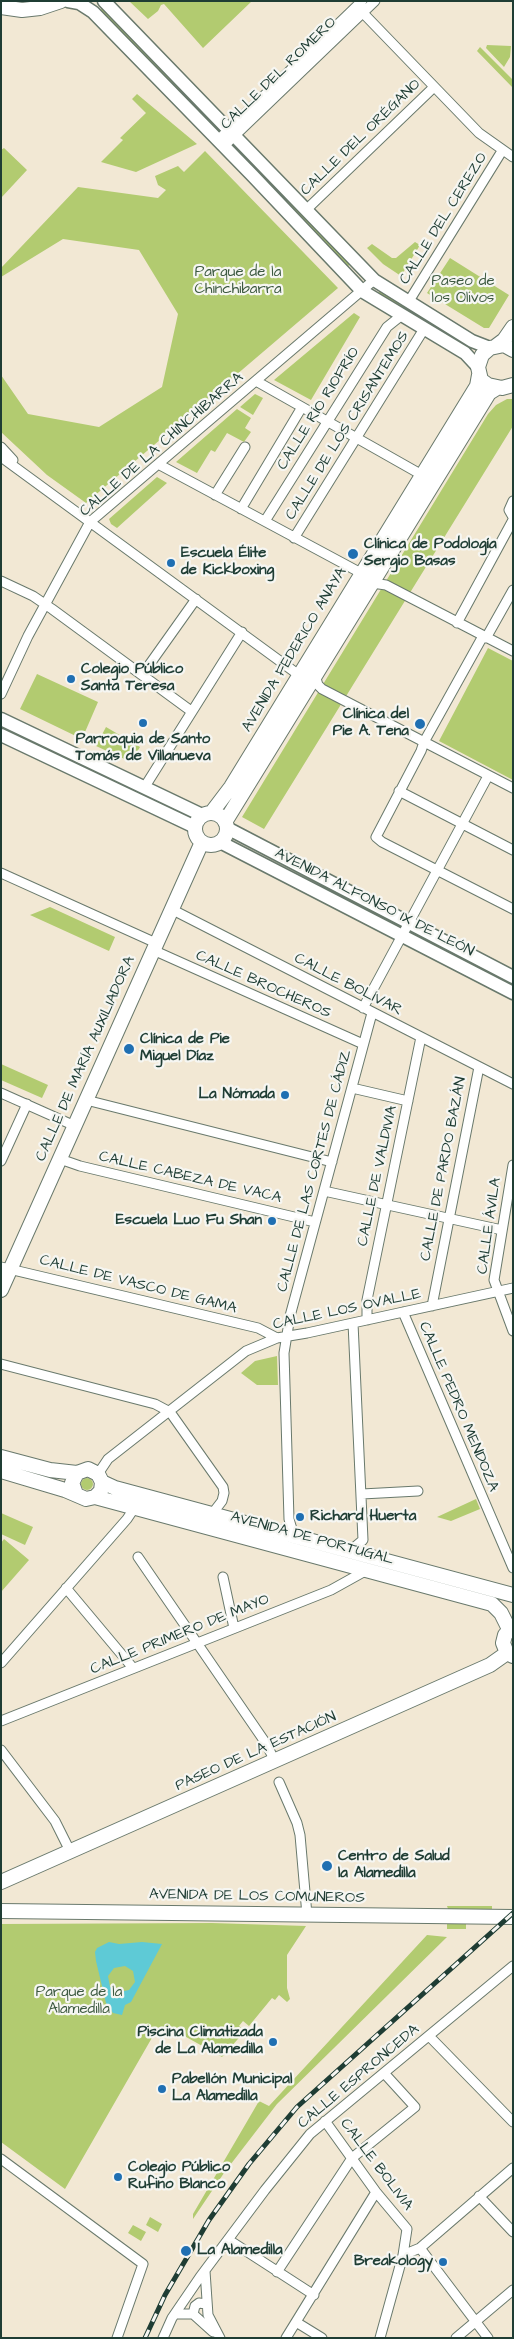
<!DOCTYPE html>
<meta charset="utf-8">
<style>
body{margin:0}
#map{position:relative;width:514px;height:2339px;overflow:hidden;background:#f2e8d4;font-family:"Architects Daughter",sans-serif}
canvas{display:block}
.frame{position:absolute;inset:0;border:2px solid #1f3d34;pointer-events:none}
</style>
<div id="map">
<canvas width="514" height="2339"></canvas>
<div class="frame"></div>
</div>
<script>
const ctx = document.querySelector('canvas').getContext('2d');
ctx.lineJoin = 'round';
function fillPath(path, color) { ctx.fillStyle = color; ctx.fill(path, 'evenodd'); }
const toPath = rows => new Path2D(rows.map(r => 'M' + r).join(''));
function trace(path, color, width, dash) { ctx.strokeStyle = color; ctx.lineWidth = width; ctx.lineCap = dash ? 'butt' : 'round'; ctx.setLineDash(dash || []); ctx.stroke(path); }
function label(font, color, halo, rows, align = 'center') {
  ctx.font = font + ' "Architects Daughter",sans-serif'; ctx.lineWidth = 4.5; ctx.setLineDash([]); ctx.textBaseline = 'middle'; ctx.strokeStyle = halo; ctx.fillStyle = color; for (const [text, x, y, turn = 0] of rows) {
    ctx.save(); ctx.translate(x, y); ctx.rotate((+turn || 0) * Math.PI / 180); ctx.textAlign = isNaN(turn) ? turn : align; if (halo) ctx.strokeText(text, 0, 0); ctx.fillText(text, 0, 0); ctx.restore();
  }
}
fillPath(toPath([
 [129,1,252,1,203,48,164,4,161,5,158,11,148,19],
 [103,8,219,128,219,131,99,11],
 [487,45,511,46,510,57,504,67,486,48],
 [480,47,513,80,513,88,477,51],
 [137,94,197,144,136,172,101,162,123,140,120,138,146,113,132,99],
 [4,148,27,170,1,198,1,150],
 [205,151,338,288,86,503,47,475,1,432,1,375,28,414,99,427,162,387,178,314,139,250,63,239,1,277,1,268,78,187,158,198,166,190,158,185,155,176,178,166,184,172],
 [248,158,352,263,348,266,245,161],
 [415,242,420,245,401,276,383,264,367,248,372,244,392,258,396,258],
 [450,258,509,295,489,328,484,328,427,293],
 [379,290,459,338,456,342,379,294],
 [354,313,360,317,311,400,274,380],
 [255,394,263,398,253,415,240,407],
 [507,399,513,399,513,426,264,829,242,817,488,414,496,405],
 [237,409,251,418,245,428,251,432,244,442,227,433,215,452,211,450,197,473,176,462],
 [157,477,167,483,117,528,111,524,109,519],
 [488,648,513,661,513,780,439,741],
 [37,674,98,702,82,739,20,709],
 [106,727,140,747,131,762,96,746],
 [50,907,115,937,109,951,30,915],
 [1,1064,48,1085,42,1098,1,1080],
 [277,1356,278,1385,257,1385,241,1373,255,1361],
 '81 1484a6 6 0 1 1 12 0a6 6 0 1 1-12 0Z',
 [476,1499,480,1509,451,1521,437,1517],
 [1,1513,33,1527,25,1545,1,1534],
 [4,1539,29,1560,1,1592,1,1543],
 [447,1906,492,1906,492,1909,448,1909],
 [447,1921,466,1921,466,1929,447,1929],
 [212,1923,306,1926,287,1955,287,1988,290,1999,287,2002,279,1995,275,2000,272,1998,249,2026,243,2021,239,2026,245,2031,222,2057,170,2028,166,2034,157,2029,65,2189,1,2142,1,1924],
 [427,1935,447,1937,277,2104,224,2173,193,2219,193,2214,259,2101,269,2106],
 [150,2217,162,2224,158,2232,146,2225],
 [133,2225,146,2232,141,2241,128,2233]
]), '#b2cb70');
fillPath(toPath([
 [109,1942,119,1944,142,1942,162,1944,131,2002,125,2005,122,2015,113,2013,106,2003,96,1961,95,1952,97,1948],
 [125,1966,133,1971,135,1982,129,1990,119,1992,110,1987,108,1976,114,1968]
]), '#5ecad6');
const minor = toPath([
 [363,13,479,133,513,157],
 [218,140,362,1],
 [224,146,375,1],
 [306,210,434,87],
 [409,301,502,151],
 [256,381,422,475],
 [1,447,13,460],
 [1,457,303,678],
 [158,464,361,573],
 [215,495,245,447],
 [513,501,509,510,513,517],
 [241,509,302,407],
 [265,521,387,327,402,315],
 [294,538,424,329],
 [1,581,33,596,52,609,191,711],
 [372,583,386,585,513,651],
 [457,623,513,520],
 [483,636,424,742,421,751,376,837,382,842,513,909],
 [486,638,513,590],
 [142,675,196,599],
 [315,675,318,685,322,689,513,788],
 [1,694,28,636,90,522,374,280],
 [144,788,242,632],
 [399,791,513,850],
 [1,873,156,943],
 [171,909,513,1084],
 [153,950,363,1044],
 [363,1008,488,776],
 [352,1088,408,1101],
 [1,1093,75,1126],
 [86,1100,332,1162],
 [60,1159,80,1166,315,1222],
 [1,1161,27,1104],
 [513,1165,494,1280,513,1331],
 [324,1191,502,1230],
 [1,1267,258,1328,277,1338],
 [432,1306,479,1067],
 [403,1312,513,1568],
 [367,1320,367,1300,421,1037],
 [1,1364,155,1404,170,1412,223,1487,224,1493,222,1501,212,1514],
 [98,1474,108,1459,246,1351,277,1338,307,1333,513,1288],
 [362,1494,418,1491],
 [294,1536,289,1519,284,1353,290,1316,372,1013],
 [350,1551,363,1540,353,1323],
 [138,1557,265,1742,275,1761],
 [223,1577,234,1628],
 [66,1588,133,1668],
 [1,1663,127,1519,135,1507],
 [1,1721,331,1590,367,1570],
 [1,1750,55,1821,70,1851],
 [279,1782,297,1823,300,1835,307,1915],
 [429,2036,513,2122],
 [325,2121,376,2192,407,2229,403,2255],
 [1,2159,143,2264,117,2338],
 [479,2196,513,2232],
 [229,2240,314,2295],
 [420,2248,488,2338],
 [205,2271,208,2315,220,2338],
 [277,2272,352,2158,415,2107,384,2073],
 [176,2314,193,2314,213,2332],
 [193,2314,195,2306,199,2303,206,2304],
 [296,2322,322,2338],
 [163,2338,172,2318,200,2277,265,2190,310,2134,513,1966],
 [286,2338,376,2192],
 [380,2338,403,2255,420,2248,513,2168],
 [456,2338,513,2290]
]);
const secondary = toPath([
 [68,1,79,3,93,12,252,175,362,291,465,353,478,367],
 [104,1,374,280,472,341,490,348],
 [1,719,202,815],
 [1,735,195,827],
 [227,828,513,977],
 [220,842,513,993]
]);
const primary = toPath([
 [1,7,22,10,40,8,61,1],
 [496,346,504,340,513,327],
 [513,350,504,345,490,348,482,355,478,367,481,380,488,385,502,388,513,385],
 [212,812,231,787,477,386,479,375],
 '195 829a16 16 0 1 1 32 0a16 16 0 1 1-32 0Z',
 [225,822,489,393,497,388],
 [1,1290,202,842],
 [1,1457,50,1470,77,1473],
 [1,1471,65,1490,86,1499,95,1497,101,1491,102,1482,98,1474,88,1469,77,1473,72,1483,76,1494],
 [102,1482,115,1488,513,1595],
 [95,1497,492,1604,501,1613,509,1629],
 [513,1626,505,1635,503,1643,507,1653,513,1656],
 [1,1882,490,1665,507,1653],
 [1,1911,513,1917]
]);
trace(minor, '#69796c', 11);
trace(secondary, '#69796c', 15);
trace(primary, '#69796c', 16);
trace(minor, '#fff', 9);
trace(secondary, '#fff', 12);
trace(primary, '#fff', 14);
const rail = toPath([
 [145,2338,165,2295,209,2220,249,2164,297,2107,513,1913]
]);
trace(rail, '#1f3d34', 5);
trace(rail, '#f6f6f2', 3, [9]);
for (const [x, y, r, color] of [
 [353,554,6,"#1f6fb2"],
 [171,563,5,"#1f6fb2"],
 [71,679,5,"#1f6fb2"],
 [143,723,5,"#1f6fb2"],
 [420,724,6,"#1f6fb2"],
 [129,1049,6,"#1f6fb2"],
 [285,1095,5,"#1f6fb2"],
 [272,1221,5,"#1f6fb2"],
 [300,1517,5,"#1f6fb2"],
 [327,1866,6,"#1f6fb2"],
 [273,2042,5,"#1f6fb2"],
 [162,2089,5,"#1f6fb2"],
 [118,2177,5,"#1f6fb2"],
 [186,2251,6,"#1f6fb2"],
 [443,2262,5,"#1f6fb2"]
]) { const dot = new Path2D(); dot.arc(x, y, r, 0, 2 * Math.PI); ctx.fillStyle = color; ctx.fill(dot); trace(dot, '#f6f6f2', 2); }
label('15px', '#1f3d34', '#f6f6f2', [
 ["CALLE DEL ROMERO",279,74,-44],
 ["CALLE DEL ORÉGANO",361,138,-44],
 ["CALLE DEL CEREZO",444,219,-58],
 ["CALLE RÍO RIOFRÍO",319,409,-58],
 ["CALLE DE LOS CRISANTEMOS",348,426,-58],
 ["CALLE DE LA CHINCHIBARRA",162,445,-41],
 ["AVENIDA FEDERICO ANAYA",295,650,-59],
 ["AVENIDA ALFONSO IX DE LEÓN",374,903,27],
 ["CALLE BROCHEROS",263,985,24],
 ["CALLE BOLÍVAR",348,985,27],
 ["CALLE DE MARÍA AUXILIADORA",86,1059,-66],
 ["CALLE DE PARDO BAZÁN",444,1169,-79],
 ["CALLE DE LAS CORTES DE CÁDIZ",315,1171,-75],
 ["CALLE DE VALDIVIA",378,1176,-78],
 ["CALLE CABEZA DE VACA",190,1178,13],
 ["CALLE ÁVILA",490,1226,-82],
 ["CALLE DE VASCO DE GAMA",138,1285,14],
 ["CALLE LOS OVALLE",347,1310,-12],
 ["CALLE PEDRO MENDOZA",458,1407,67],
 ["AVENIDA DE PORTUGAL",312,1539,15],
 ["CALLE PRIMERO DE MAYO",180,1635,-22],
 ["PASEO DE LA ESTACIÓN",256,1752,-24],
 ["AVENIDA DE LOS COMUNEROS",257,1897,1],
 ["CALLE ESPRONCEDA",359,2077,-40],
 ["CALLE BOLIVIA",376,2165,53]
]);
label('15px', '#3c5940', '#f6f6f2', [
 ["Parque de la",238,273],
 ["Chinchibarra",238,290],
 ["Paseo de",463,282],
 ["los Olivos",463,299],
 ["Parque de la",79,1993],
 ["Alamedilla",79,2010]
]);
label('bold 15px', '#1f3d34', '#f6f6f2', [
 ["Clínica de Podología",364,545],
 ["Sergio Basas",364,562],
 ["Escuela Élite",181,554],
 ["de Kickboxing",181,571],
 ["Colegio Público",81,670],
 ["Santa Teresa",81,687],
 ["Clínica del",409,715,"right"],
 ["Pie A. Tena",409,732,"right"],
 ["Parroquia de Santo",143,740,"center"],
 ["Tomás de Villanueva",143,757,"center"],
 ["Clínica de Pie",140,1040],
 ["Miguel Díaz",140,1057],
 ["La Nómada",275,1095,"right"],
 ["Escuela Luo Fu Shan",262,1221,"right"],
 ["Richard Huerta",310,1517],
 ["Centro de Salud",338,1857],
 ["la Alamedilla",338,1874],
 ["Piscina Climatizada",263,2033,"right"],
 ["de La Alamedilla",263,2050,"right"],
 ["Pabellón Municipal",172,2080],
 ["La Alamedilla",172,2097],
 ["Colegio Público",128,2168],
 ["Rufino Blanco",128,2185],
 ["La Alamedilla",197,2251],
 ["Breakology",433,2262,"right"]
], 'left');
</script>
